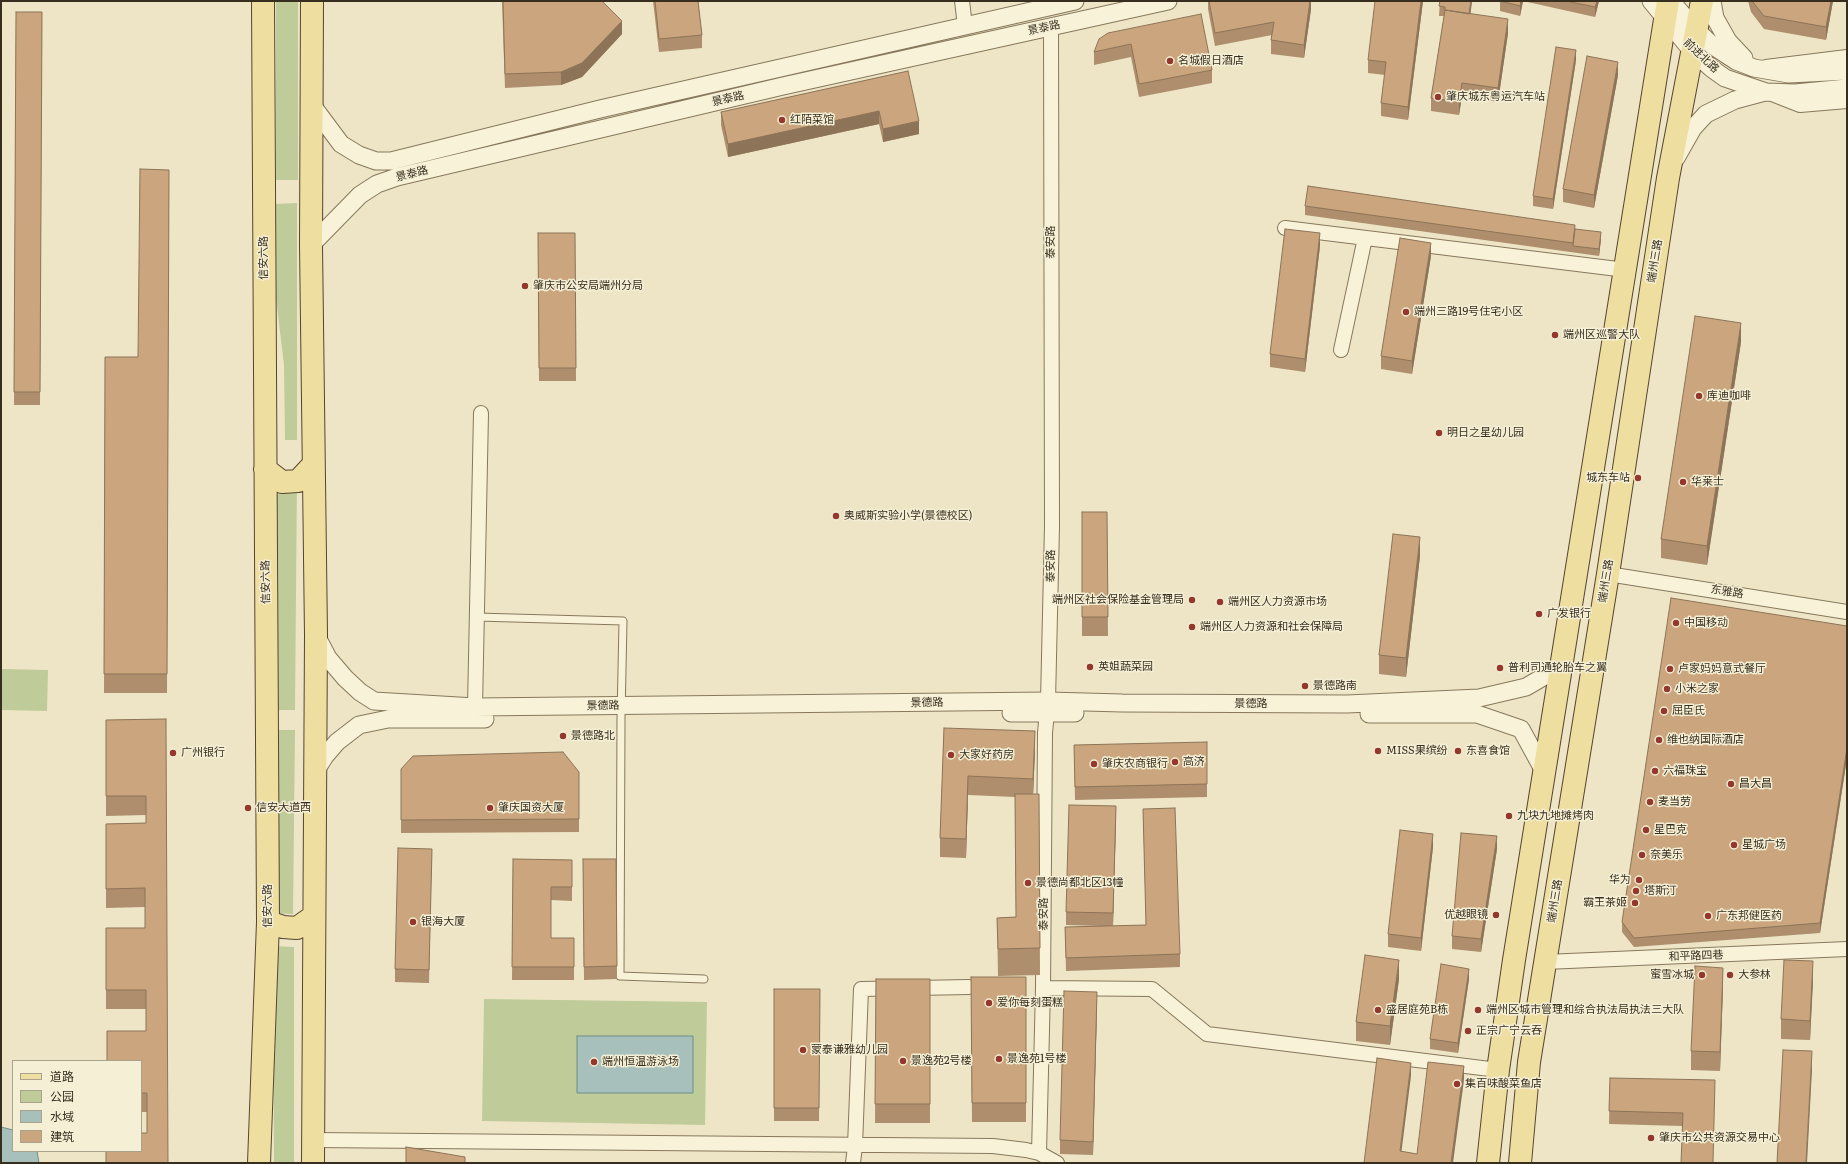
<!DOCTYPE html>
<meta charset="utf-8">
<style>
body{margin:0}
#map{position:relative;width:1848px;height:1164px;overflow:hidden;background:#ede5c6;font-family:Literata,"Noto Sans SC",serif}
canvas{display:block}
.frame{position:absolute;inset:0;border:2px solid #382e1f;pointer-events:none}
.legend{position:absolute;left:12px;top:1060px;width:130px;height:92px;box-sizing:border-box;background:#f4efd5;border:1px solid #a9a28c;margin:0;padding:5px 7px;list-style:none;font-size:12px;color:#382e1f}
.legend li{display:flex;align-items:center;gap:8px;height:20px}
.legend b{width:20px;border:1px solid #a9a28c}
</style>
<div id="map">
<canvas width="1848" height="1164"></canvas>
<div class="frame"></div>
<ul class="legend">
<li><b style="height:5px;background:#eede9f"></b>道路</li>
<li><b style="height:11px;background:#c0cb9a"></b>公园</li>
<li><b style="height:11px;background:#a7c0bc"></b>水域</li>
<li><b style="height:11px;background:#caa57d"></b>建筑</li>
</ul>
</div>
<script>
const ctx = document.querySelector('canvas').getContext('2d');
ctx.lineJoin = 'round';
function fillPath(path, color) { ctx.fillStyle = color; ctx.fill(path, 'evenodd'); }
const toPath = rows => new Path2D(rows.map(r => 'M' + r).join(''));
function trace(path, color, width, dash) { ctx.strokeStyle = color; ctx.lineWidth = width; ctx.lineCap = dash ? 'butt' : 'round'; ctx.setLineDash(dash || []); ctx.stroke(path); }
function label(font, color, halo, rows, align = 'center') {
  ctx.font = font + ' Literata,"Noto Sans SC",serif'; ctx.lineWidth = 3; ctx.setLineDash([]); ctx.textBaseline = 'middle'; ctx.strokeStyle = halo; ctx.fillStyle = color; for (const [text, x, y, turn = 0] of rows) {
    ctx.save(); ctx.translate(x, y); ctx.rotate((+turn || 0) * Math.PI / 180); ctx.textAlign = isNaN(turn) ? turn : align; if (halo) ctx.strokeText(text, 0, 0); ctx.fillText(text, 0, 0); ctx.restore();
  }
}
fillPath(toPath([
 [276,1,298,1,298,180,276,180],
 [297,203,297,440,285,440,284,365,276,298,276,204],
 [297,476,295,710,276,710,277,477],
 [1,669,48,670,47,711,1,710],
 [276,730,295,730,293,914,273,913],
 [273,946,294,947,294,1163,274,1163],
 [484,999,707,1002,705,1125,482,1121]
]), '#c0cb9a');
const water = toPath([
 [577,1036,693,1036,693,1093,577,1093,577,1036],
 [1,1127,13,1130,13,1151,37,1151,39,1163,1,1163,1,1127]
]);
fillPath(water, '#a7c0bc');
trace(water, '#6e8f8a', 1);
const service = toPath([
 [476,617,623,621,621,718,620,976,704,979]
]);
const minor = toPath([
 [962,1,965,26],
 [1766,67,1847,57],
 [1772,94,1800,105,1847,101],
 [1285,228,1626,270],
 [1341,350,1365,238],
 [1608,574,1847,612],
 [475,707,481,413],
 [1545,962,1847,949],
 [1043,988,1152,989,1207,1034,1498,1070],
 [313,1140,993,1146,1026,1150,1039,1153,1057,1163],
 [1039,1153,1043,988,1045,733,1048,701,1052,526,1051,26],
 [853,1163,855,1146,861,989,969,987]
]);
const tertiary = toPath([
 [1651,1,1692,51,1711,68,1725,78,1766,92,1795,93,1847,88],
 [1671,1,1696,30,1713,46,1736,61,1754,68,1789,74,1847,71],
 [1712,1,1715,18,1728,41,1744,58],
 [312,105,341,144,359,155,376,161,391,161,600,109,1075,1],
 [1676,158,1693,128,1706,114,1735,100,1765,92],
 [311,245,360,195,377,184,397,177,783,86,1168,1],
 [317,637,328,658,345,678,360,692,374,701,475,707,1048,701,1122,703,1347,704,1479,698,1526,687,1562,666],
 [1011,713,1075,713],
 [1369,714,1477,714,1521,729,1545,773],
 [315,772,325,756,337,742,359,725,388,719,485,719]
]);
const primary = toPath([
 [312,1,311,245,316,635,313,1163],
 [265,469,282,482,298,481,313,465],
 [268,922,283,927,297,928,314,916],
 [259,1163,268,922,263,1],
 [1488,1163,1498,1070,1514,960,1668,1],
 [1520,1163,1529,1062,1608,574,1668,178,1702,1]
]);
trace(service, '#87785c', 9);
trace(minor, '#87785c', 16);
trace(tertiary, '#87785c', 19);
trace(primary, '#554530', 24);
trace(service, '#f8f2d9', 7);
trace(minor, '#f8f2d9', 14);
trace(tertiary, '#f8f2d9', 17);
trace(primary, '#eede9f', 22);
fillPath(toPath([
 [502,1,602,1,622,34,582,77,561,85,505,88],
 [653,1,698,1,702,35,702,48,659,52],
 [1208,1,1311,1,1311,9,1304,58,1271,54,1271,40,1272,35,1215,46,1208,9],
 [1423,1,1408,120,1381,116,1381,103,1385,75,1368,73,1368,60],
 [1440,1,1472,1,1470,14,1508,33,1498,102,1462,96,1459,115,1431,111,1431,98,1444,16,1439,16],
 [1500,1,1599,1,1595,17,1523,1,1520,16,1500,11],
 [1748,1,1833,1,1826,40,1764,29,1751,12],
 [16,12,42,12,40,405,14,405],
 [1108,33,1212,70,1212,83,1139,97,1131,57,1094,65,1094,52],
 [1576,60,1553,209,1533,206,1533,196],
 [908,71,919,134,883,142,879,124,728,157,721,125,721,112],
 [1618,75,1594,208,1563,202,1563,189],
 [169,170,167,693,104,693,105,357,138,357],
 [1305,206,1575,229,1601,239,1599,256,1305,215],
 [538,233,575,233,576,381,539,381],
 [1320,246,1305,372,1270,367,1270,354],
 [1431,256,1412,374,1381,369,1381,356],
 [1741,342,1707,565,1661,558,1661,539],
 [1082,512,1107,512,1108,636,1082,636],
 [1420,556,1406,677,1379,674,1379,655],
 [1847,626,1847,758,1820,933,1634,947,1622,932,1622,922],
 [166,719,147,1133,147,1112,141,1112,141,1061,146,1031,146,1009,106,1009,106,928,145,928,145,907,106,908,106,824,146,823,146,815,106,816,106,720],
 [944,728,1035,750,1033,794,1039,794,1040,975,998,976,997,918,1016,917,1015,797,968,795,966,858,940,857,940,838],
 [1074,745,1207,784,1207,797,1075,800],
 [401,769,579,772,579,832,401,833],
 [1143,809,1180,954,1180,967,1066,971,1065,927,1100,926,1066,925,1066,912,1116,819,1113,926,1146,925],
 [1433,847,1421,951,1388,947,1388,934],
 [432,849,429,983,395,982,395,969],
 [1497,849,1481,952,1452,949,1452,936],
 [513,859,572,860,572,901,551,900,551,938,574,938,574,980,512,980],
 [583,859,616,859,617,979,584,980],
 [971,977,1026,977,1026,1122,972,1122],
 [876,979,930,979,930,1123,875,1123],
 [1399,979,1390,1045,1356,1041,1356,1022],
 [1469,979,1458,1053,1430,1049,1430,1039],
 [1813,980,1810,1040,1781,1039,1781,1019],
 [1723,987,1720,1071,1691,1070,1691,1051],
 [774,989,820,989,819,1121,774,1121],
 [1097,1005,1093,1155,1060,1154,1060,1140],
 [1610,1078,1715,1093,1682,1126,1609,1124]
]), '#ae8e6c');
fillPath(toPath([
 [1310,1,1311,1,1311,9,1304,58,1304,45],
 [1421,1,1423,1,1408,120,1408,107],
 [1471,1,1472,1,1469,27,1469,17],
 [1521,1,1523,1,1520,16,1520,6],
 [1597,1,1599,1,1595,17,1595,7],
 [1831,1,1833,1,1826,40,1826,27],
 [1508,19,1508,33,1498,102,1498,88],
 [622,21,622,34,582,77,561,85,561,72],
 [1576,50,1576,60,1553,209,1553,199],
 [1618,62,1618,75,1594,208,1594,195],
 [1462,83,1462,96,1459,115,1459,102],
 [879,111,879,124,728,157,728,144],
 [919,121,919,134,883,142,883,129],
 [1601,232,1601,239,1599,256,1599,249],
 [1320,233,1320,246,1305,372,1305,359],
 [1431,243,1431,256,1412,374,1412,361],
 [1741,323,1741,342,1707,565,1707,546],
 [1420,537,1420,556,1406,677,1406,658],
 [1035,731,1035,750,1033,798,1033,779],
 [1847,748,1847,758,1820,933,1820,923],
 [968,776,968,795,966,858,966,839],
 [1116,806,1116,819,1113,926,1113,913],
 [1433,834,1433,847,1421,951,1421,938],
 [1497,836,1497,849,1481,952,1481,939],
 [1399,960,1399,979,1390,1045,1390,1026],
 [1813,961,1813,980,1810,1040,1810,1021],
 [1723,968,1723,987,1720,1071,1720,1052],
 [1469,969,1469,979,1458,1053,1458,1043],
 [1097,992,1097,1005,1093,1155,1093,1142],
 [1812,1051,1812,1070,1807,1163,1806,1163],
 [1411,1063,1411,1076,1400,1163,1400,1151],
 [1464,1066,1464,1080,1453,1163,1451,1163]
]), '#8d7458');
const building = toPath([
 [503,1,602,1,622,21,582,63,561,72,505,74,503,1],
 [655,1,698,1,702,35,659,39,655,1],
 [1209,1,1310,1,1304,45,1271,40,1274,22,1215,33,1209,1],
 [1375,1,1421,1,1408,107,1381,103,1386,62,1368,60,1375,1],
 [1440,1,1471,1,1469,14,1445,10,1445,7,1439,6,1440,1],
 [1500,1,1521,1,1520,6,1500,1],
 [1566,1,1597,1,1595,7,1566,1],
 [1752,1,1831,1,1826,27,1764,16,1752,1],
 [1445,10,1508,19,1498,88,1462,83,1459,102,1431,98,1445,10],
 [16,12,42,12,40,392,14,392,16,12],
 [1201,14,1212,70,1139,84,1131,44,1094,52,1099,39,1108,33,1201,14],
 [1556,47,1576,50,1553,199,1533,196,1556,47],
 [1587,56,1618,62,1594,195,1563,189,1587,56],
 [908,71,919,121,883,129,879,111,728,144,721,112,908,71],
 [140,169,169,170,167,674,104,674,105,357,138,357,140,169],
 [1308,186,1575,225,1573,243,1305,206,1308,186],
 [1285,229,1320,233,1305,359,1270,354,1285,229],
 [1575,229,1601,232,1599,249,1573,246,1575,229],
 [538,233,575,233,576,368,539,368,538,233],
 [1400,238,1431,243,1412,361,1381,356,1400,238],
 [1695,316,1741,323,1707,546,1661,539,1695,316],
 [1082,512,1107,512,1108,617,1082,617,1082,512],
 [1393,534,1420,537,1406,658,1379,655,1393,534],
 [1671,598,1847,626,1847,748,1820,923,1634,938,1622,922,1671,598],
 [166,719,168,1163,106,1163,106,1151,141,1151,141,1133,147,1133,147,1093,141,1093,141,1061,107,1061,107,1031,146,1031,146,990,106,990,106,928,145,928,145,888,106,889,106,824,146,823,146,796,106,796,106,720,166,719],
 [944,728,1035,731,1033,779,968,776,966,839,940,838,944,728],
 [1207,742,1207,784,1075,787,1074,745,1207,742],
 [563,752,579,772,579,819,401,820,401,769,413,756,563,752],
 [1015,794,1039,794,1040,948,998,949,997,918,1016,917,1015,794],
 [1069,805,1116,806,1113,913,1066,912,1069,805],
 [1175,808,1180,954,1066,958,1065,927,1146,925,1143,809,1175,808],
 [1400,830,1433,834,1421,938,1388,934,1400,830],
 [1461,833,1497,836,1481,939,1452,936,1461,833],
 [398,848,432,849,429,970,395,969,398,848],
 [513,859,572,860,572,887,551,887,551,938,574,938,574,967,512,967,513,859],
 [583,859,616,859,617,966,584,967,583,859],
 [1365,955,1399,960,1390,1026,1356,1022,1365,955],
 [1784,960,1813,961,1810,1021,1781,1019,1784,960],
 [1441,964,1469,969,1458,1043,1430,1039,1441,964],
 [1695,966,1723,968,1720,1052,1691,1051,1695,966],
 [971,977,1026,977,1026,1103,972,1103,971,977],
 [876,979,930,979,930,1104,875,1104,876,979],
 [774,989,820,989,819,1108,774,1108,774,989],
 [1064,991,1097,992,1093,1142,1060,1140,1064,991],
 [1783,1050,1812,1051,1806,1163,1777,1163,1783,1050],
 [1377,1058,1411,1063,1400,1151,1417,1154,1428,1062,1464,1066,1451,1163,1364,1163,1377,1058],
 [1610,1078,1715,1080,1713,1163,1681,1163,1683,1113,1609,1111,1610,1078],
 [406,1147,465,1157,465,1163,406,1163,406,1147]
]);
fillPath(building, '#caa57d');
trace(building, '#8d7458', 1);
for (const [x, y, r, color] of [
 [1170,61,4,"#94382e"],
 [1438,97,4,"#94382e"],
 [782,120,4,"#94382e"],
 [525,286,4,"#94382e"],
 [1406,312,4,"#94382e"],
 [1555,335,4,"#94382e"],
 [1699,396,4,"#94382e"],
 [1439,433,4,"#94382e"],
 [1638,478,4,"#94382e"],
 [1683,482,4,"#94382e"],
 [836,516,4,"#94382e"],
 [1192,600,4,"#94382e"],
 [1220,602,4,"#94382e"],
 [1539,614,4,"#94382e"],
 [1676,623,4,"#94382e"],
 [1192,627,4,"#94382e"],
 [1090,667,4,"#94382e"],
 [1500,668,4,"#94382e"],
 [1670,669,4,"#94382e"],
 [1305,686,4,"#94382e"],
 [1667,689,4,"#94382e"],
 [1664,711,4,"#94382e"],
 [563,736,4,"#94382e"],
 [1659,740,4,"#94382e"],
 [1378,751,4,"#94382e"],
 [1458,751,4,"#94382e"],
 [173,753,4,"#94382e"],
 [951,755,4,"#94382e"],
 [1175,762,4,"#94382e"],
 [1094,764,4,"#94382e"],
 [1655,771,4,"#94382e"],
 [1731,784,4,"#94382e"],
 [1650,802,4,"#94382e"],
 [248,808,4,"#94382e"],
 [490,808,4,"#94382e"],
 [1509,816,4,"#94382e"],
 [1646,830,4,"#94382e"],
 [1734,845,4,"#94382e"],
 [1642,855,4,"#94382e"],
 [1639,880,4,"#94382e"],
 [1028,883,4,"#94382e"],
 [1636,891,4,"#94382e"],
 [1635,903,4,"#94382e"],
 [1496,915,4,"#94382e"],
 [1708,916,4,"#94382e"],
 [413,922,4,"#94382e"],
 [1702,975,4,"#94382e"],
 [1730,975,4,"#94382e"],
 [989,1003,4,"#94382e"],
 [1378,1010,4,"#94382e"],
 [1478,1010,4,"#94382e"],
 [1468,1031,4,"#94382e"],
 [803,1050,4,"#94382e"],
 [999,1059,4,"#94382e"],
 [903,1061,4,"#94382e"],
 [594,1062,4,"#94382e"],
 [1457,1084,4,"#94382e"],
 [1651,1138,4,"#94382e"]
]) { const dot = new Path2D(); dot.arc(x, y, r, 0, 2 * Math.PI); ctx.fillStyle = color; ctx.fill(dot); trace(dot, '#f4efd5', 1.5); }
label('11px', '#382e1f', '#f4efd5', [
 ["景泰路",1044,28,-12],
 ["前进北路",1701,56,43],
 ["景泰路",728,99,-13],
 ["景泰路",412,174,-14],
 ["泰安路",1051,242,-90],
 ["信安六路",264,258,-90],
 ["端州三路",1655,261,-81],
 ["泰安路",1051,566,-89],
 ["端州三路",1606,581,-81],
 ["信安六路",266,582,-91],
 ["东雅路",1727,592,9],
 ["景德路",927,703,-1],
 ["景德路",1251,704],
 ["景德路",603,706,-1],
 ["端州三路",1555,901,-81],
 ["信安六路",268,906,-90],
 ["泰安路",1044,914,-90],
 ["和平路四巷",1696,956,-2]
]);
label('11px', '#382e1f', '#f4efd5', [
 ["名城假日酒店",1178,61],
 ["肇庆城东粤运汽车站",1446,97],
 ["红陌菜馆",790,120],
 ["肇庆市公安局端州分局",533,286],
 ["端州三路19号住宅小区",1414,312],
 ["端州区巡警大队",1563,335],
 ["库迪咖啡",1707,396],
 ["明日之星幼儿园",1447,433],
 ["城东车站",1630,478,"right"],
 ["华莱士",1691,482],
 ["奥威斯实验小学(景德校区)",844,516],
 ["端州区社会保险基金管理局",1184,600,"right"],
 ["端州区人力资源市场",1228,602],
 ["广发银行",1547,614],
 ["中国移动",1684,623],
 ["端州区人力资源和社会保障局",1200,627],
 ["英姐蔬菜园",1098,667],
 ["普利司通轮胎车之翼",1508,668],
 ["卢家妈妈意式餐厅",1678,669],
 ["景德路南",1313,686],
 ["小米之家",1675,689],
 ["屈臣氏",1672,711],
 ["景德路北",571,736],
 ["维也纳国际酒店",1667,740],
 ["MISS果缤纷",1386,751],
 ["东喜食馆",1466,751],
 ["广州银行",181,753],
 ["大家好药房",959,755],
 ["高济",1183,762],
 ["肇庆农商银行",1102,764],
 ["六福珠宝",1663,771],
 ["昌大昌",1739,784],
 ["麦当劳",1658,802],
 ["信安大道西",256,808],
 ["肇庆国资大厦",498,808],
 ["九块九地摊烤肉",1517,816],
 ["星巴克",1654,830],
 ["星城广场",1742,845],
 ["奈美乐",1650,855],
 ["华为",1631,880,"right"],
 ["景德尚都北区13幢",1036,883],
 ["塔斯汀",1644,891],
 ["霸王茶姬",1627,903,"right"],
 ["优越眼镜",1488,915,"right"],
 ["广东邦健医药",1716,916],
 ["银海大厦",421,922],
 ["蜜雪冰城",1694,975,"right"],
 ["大参林",1738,975],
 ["爱你每刻蛋糕",997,1003],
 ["盛居庭苑B栋",1386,1010],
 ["端州区城市管理和综合执法局执法三大队",1486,1010],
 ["正宗广宁云吞",1476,1031],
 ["蒙泰谦雅幼儿园",811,1050],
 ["景逸苑1号楼",1007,1059],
 ["景逸苑2号楼",911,1061],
 ["端州恒温游泳场",602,1062],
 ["集百味酸菜鱼店",1465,1084],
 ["肇庆市公共资源交易中心",1659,1138]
], 'left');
</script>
